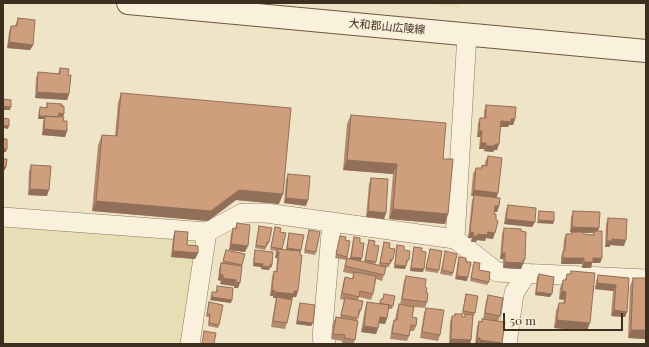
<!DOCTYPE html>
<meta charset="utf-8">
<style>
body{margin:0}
#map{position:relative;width:649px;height:347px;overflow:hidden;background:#f0e4c8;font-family:"Playfair Display",serif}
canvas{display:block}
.frame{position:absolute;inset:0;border:4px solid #3d2e20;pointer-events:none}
.scale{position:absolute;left:503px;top:313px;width:120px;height:18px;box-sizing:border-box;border:2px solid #3d2e20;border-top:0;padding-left:5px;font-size:12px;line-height:14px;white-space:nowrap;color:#3d2e20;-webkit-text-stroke:3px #f7eed8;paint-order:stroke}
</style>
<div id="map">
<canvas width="649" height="347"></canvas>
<div class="frame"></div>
<div class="scale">50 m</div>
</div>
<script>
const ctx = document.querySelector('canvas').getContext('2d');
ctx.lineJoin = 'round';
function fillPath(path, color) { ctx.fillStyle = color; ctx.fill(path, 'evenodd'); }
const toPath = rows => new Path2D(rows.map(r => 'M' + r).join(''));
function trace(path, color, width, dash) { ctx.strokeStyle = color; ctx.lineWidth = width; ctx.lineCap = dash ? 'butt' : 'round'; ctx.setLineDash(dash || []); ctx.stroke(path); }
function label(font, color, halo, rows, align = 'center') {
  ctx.font = font + ' "Playfair Display","Noto Sans JP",serif'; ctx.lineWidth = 3.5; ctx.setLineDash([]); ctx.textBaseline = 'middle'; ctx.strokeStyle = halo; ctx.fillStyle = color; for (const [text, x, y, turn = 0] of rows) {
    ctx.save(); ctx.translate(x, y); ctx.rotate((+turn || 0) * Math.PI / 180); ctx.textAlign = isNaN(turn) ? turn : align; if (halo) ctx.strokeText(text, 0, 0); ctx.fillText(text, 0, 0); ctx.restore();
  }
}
fillPath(toPath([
 [410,3,461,3,460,8],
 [3,223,197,238,184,344,3,344]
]), '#e6deb5');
const minor = toPath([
 [3,217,207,232,243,213,266,213,455,239,497,272,646,279],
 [455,239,467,34],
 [190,344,207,232],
 [326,344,322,338,332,222],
 [507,344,514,293,527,273]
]);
const secondary = toPath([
 [128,3,646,51]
]);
trace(minor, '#8d765c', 20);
trace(secondary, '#6f573f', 24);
trace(minor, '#faf1dc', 19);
trace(secondary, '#faf1dc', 22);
fillPath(toPath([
 [18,18,33,45,30,50,7,48,9,32,11,26,15,26],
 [60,68,68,75,69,94,67,100,35,98,36,78,38,72,58,74],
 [121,93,279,204,236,200,208,221,92,211,98,145,102,135,115,136,118,103],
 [47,103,63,117,58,116,63,121,67,131,65,137,42,135,43,121,44,119,38,119,39,110,40,107,46,108],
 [486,105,515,119,513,125,509,125,508,127,500,127,499,144,497,150,494,150,493,152,484,151,484,149,479,149,480,137,477,137,478,123,480,118,484,118,484,111],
 [351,115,443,159,448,214,445,224,389,219,393,174,343,170,347,124],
 [488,156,497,197,499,206,497,212,494,212,493,239,486,238,485,241,477,240,476,242,471,242,472,238,468,238,472,200,474,196,471,196,473,174,476,168,481,168,482,165,485,166,485,162],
 [31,165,47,196,28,195,29,171],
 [288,174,306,206,284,203,286,179],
 [371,178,386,213,384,219,366,217,369,184],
 [508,205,535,222,532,227,504,224,506,210],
 [573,211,598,231,602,258,600,263,592,263,591,268,582,268,582,264,561,264,561,257,563,251,564,240,566,234,572,234,572,233,570,232,571,217],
 [583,233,593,233,593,235,583,234],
 [608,218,624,246,610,245,610,247,605,247,606,224],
 [237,223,245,252,229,250,231,234,233,228,235,228],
 [259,226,269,242,268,245,267,245,265,250,255,248],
 [275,227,280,232,282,249,286,250,288,236,289,233,301,250,300,253,298,291,296,297,293,297,292,300,287,323,285,329,271,327,275,303,276,298,273,298,273,296,270,296,272,277,274,271,276,272,277,258,275,258,276,251,270,250],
 [504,228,523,265,522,265,521,269,503,268,503,259,500,259,502,234],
 [309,230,316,252,315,255,304,253],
 [175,231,187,245,198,253,195,259,171,257,173,237],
 [340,236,345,240,350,241,347,258,350,258,353,240,354,237,360,243,361,261,364,262,369,240,374,245,376,262,375,264,379,265,383,245,384,242,389,248,393,259,392,262,390,262,389,267,386,267,382,281,376,279,373,294,371,300,359,297,358,300,361,310,359,316,358,316,357,321,355,340,353,344,342,344,342,341,331,339,333,323,336,317,340,318,344,300,340,299,343,283,345,277,352,279,353,274,343,272,346,260,335,258],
 [397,245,404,250,408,263,407,263,405,269,394,268,396,248],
 [414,247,421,251,423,272,410,271,413,250],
 [430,249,439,270,438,273,425,271],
 [226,250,242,266,238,288,234,288,234,286,220,284,221,281,218,280,219,269,221,263,222,264],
 [255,250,272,265,271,268,270,267,269,270,261,269,261,267,253,266,254,253],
 [445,251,453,273,452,276,440,274],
 [459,257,467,281,455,279,458,260],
 [474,262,479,270,489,282,487,285,470,281],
 [571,271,587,331,554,328,556,311,559,303,563,303,564,300,559,299,560,288,563,280,565,280,567,274,570,274],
 [539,274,550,297,535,295,537,277],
 [598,275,629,278,627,312,625,317,611,316,613,291,595,289,596,281],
 [406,276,425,287,426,293,427,302,425,308,414,307,412,317,416,326,414,331,410,331,409,336,407,341,390,339,392,326,394,320,395,320,397,310,399,304,400,305,404,281],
 [633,278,646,278,646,339,628,338,630,286],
 [217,286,231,303,210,300,211,295,212,292,216,292],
 [384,294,393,306,392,309,389,309,387,318,385,324,379,323,378,328,376,334,361,332,365,308,367,302,379,304,381,299,383,299],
 [466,294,475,313,474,316,473,316,471,340,470,344,449,344,450,322,452,316,454,316,455,314,462,314,465,297],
 [462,314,465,315,464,317,462,317],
 [488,295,500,316,498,321,502,344,475,344,477,327,479,321,481,322,483,319,486,301],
 [209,302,219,325,218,328,208,326,209,317,206,317],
 [300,303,313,323,311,326,296,324,299,306],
 [426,308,440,335,438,341,420,338,424,313]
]), '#b2896c');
fillPath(toPath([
 [9,42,33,45,30,50,7,48],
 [37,92,69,94,67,100,35,98],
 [3,106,11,107,10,110,3,110],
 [59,113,64,114,63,117,57,116],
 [39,116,45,116,44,119,38,119],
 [511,119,515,119,513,125,509,125,508,127,499,127,501,121],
 [3,125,9,126,8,129,3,128],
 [44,129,67,131,65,137,42,135],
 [479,131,482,131,480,137,477,137],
 [481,143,486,143,484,149,479,149],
 [495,144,499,144,497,150,494,150,493,152,484,151,486,146],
 [3,149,7,149,6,152,3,152],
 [347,160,397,164,393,174,343,170],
 [3,167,6,167,5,170,3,170],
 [30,189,49,190,47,196,28,195],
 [239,190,283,194,279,204,236,200,208,221,92,211,96,201],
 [474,190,498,193,496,199,474,195,474,196,471,196],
 [286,198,308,200,306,206,284,203],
 [495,206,499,206,497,212,493,212],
 [393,209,448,214,445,224,389,219],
 [368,211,386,213,384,219,366,217],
 [506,219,535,222,532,227,504,224],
 [538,220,554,221,553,224,537,223],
 [572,227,599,228,597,233,594,231,593,233,570,232],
 [470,232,474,233,472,238,468,238],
 [488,232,495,233,493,239,486,238,485,241,477,240,476,242,471,242,473,236,478,234],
 [612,239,626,240,624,246,610,245,610,247,605,247,607,241],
 [231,244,248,246,245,252,229,250],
 [287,248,301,250,300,253,286,251],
 [173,251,198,253,195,259,171,257],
 [277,252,279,252,277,258,275,258],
 [502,253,505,253,503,259,500,259],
 [351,257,362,258,361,261,350,260],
 [563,258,584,258,582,264,561,264],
 [593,258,602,258,600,263,592,263,591,268,582,268,584,262],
 [525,259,521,269,503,268,505,262],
 [254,263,263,264,261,267,253,266],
 [270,264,272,265,271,268,270,267,269,270,261,269,262,266],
 [395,265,406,266,405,269,394,268],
 [411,268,424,269,423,272,410,271],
 [220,274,223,275,221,281,218,280],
 [457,276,468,277,467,281,455,279],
 [223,278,236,280,234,286,220,284],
 [236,282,240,283,238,288,234,288],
 [597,283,616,285,613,291,595,289],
 [272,290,275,291,273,296,270,296],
 [294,291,298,291,296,297,293,297,292,300,273,298,275,292],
 [562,291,566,292,564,300,559,299],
 [536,292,552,294,550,297,535,295],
 [212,297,232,300,231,303,210,300],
 [614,310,627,312,625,317,611,316],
 [380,317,387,318,385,324,377,323],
 [557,320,590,323,587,331,554,328],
 [297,321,313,323,311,326,296,324],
 [364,326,378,328,376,334,361,332],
 [631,330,646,330,646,339,628,338],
 [477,338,480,338,478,344,475,344],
 [451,339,471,340,470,344,449,344],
 [480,340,502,343,502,344,479,344]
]), '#916f58');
const building = toPath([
 [18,18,35,20,33,45,9,42,11,26,17,26,18,18],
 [60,68,69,69,68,75,71,75,69,94,37,92,38,72,60,74,60,68],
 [121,93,291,108,283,194,239,190,211,211,96,201,102,135,117,136,121,93],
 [3,99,11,100,11,107,3,106,3,99],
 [47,103,62,104,61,106,64,106,64,114,59,113,58,117,39,116,40,107,47,108,47,103],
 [486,105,516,107,515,119,511,119,511,122,501,121,499,144,495,144,495,146,486,146,486,143,481,143,482,131,479,131,480,118,486,118,486,105],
 [351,115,446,123,443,159,453,159,448,214,393,209,397,164,347,160,351,115],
 [45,116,64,117,63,121,67,121,67,131,44,129,45,116],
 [3,118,9,119,9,126,3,125,3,118],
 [3,139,7,139,7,149,3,149,3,139],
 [488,156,502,158,498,193,474,190,476,168,482,168,482,165,487,166,488,156],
 [3,159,7,159,6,167,3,167,3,159],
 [31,165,51,166,49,190,30,189,31,165],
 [288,174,310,176,308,200,286,198,288,174],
 [371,178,388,179,386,213,368,211,371,178],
 [474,195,500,198,499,206,495,206,494,214,496,214,496,220,498,221,495,233,488,232,487,235,478,234,478,236,473,236,474,233,470,232,474,195],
 [508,205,536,208,535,222,506,219,508,205],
 [539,211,554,212,554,221,538,220,539,211],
 [573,211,600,212,599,228,572,227,573,211],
 [608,218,627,219,626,240,612,239,612,241,607,241,608,218],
 [237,223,250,225,248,246,231,244,233,228,236,229,237,223],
 [259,226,272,228,269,242,267,242,266,247,256,245,259,226],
 [275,227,281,228,280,232,286,233,282,249,271,247,275,227],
 [504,228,521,229,521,231,526,232,525,259,523,260,523,263,505,262,505,253,502,253,504,228],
 [309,230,320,232,316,252,305,250,309,230],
 [175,231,188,232,187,245,198,246,198,253,173,251,175,231],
 [594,231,602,231,602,258,593,258,593,262,584,262,584,258,563,258,563,251,565,251,566,234,572,234,572,232,583,232,583,234,594,235,594,231],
 [289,233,304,235,301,250,287,248,289,233],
 [340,236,346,237,345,240,350,241,347,257,336,254,340,236],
 [354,237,360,238,360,243,364,243,362,258,351,257,354,237],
 [369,240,375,241,374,245,379,246,376,262,365,260,369,240],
 [384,242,390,243,389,248,395,249,393,259,391,259,390,264,380,263,384,242],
 [397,245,404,246,404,250,410,251,409,260,407,260,406,266,395,265,397,245],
 [414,247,422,248,421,251,426,252,424,269,411,268,414,247],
 [277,249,300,251,300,255,302,255,298,291,294,291,294,294,275,292,275,291,272,290,274,271,277,272,279,252,277,252,277,249],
 [430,249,442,251,439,270,426,268,430,249],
 [226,250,245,254,242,265,223,261,226,250],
 [255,250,273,252,272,265,270,264,270,267,262,266,263,264,254,263,255,250],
 [445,251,457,254,453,273,442,270,445,251],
 [459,257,466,258,466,262,471,262,468,277,457,276,459,257],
 [347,258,386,267,384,275,345,266,347,258],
 [474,262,480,263,479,270,490,272,489,282,471,278,474,262],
 [221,263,242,266,240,283,236,282,236,280,223,278,223,275,220,274,221,263],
 [571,271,595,273,590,323,557,320,559,303,565,303,566,292,562,291,563,280,566,280,567,274,571,274,571,271],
 [354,272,376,276,373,294,360,291,359,297,342,293,345,277,353,279,354,272],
 [539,274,554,277,552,294,536,292,539,274],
 [598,275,629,278,627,312,614,310,616,285,597,283,598,275],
 [406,276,426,279,425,287,427,288,426,293,428,293,427,302,402,299,406,276],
 [633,278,646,278,646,330,631,330,633,278],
 [217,286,233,288,232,300,212,297,212,292,217,292,217,286],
 [384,294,395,296,393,306,380,303,381,299,383,299,384,294],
 [466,294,478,296,475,313,463,311,466,294],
 [488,295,503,298,500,316,485,313,488,295],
 [277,297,292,300,287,323,273,321,277,297],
 [345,298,363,301,361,310,359,310,358,318,341,315,345,298],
 [209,302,223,305,219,325,209,323,210,314,207,314,209,302],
 [367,302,389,305,387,318,380,317,378,328,364,326,367,302],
 [300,303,315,305,313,323,297,321,300,303],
 [399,304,414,307,412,317,417,318,416,326,411,325,409,336,392,333,394,320,397,320,399,304],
 [426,308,444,310,440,335,422,332,426,308],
 [455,314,462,314,462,317,465,317,465,314,473,315,471,340,451,339,452,316,455,316,455,314],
 [336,317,358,321,355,340,344,338,345,335,333,334,336,317],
 [482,319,505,322,502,343,480,340,480,338,477,338,479,321,482,322,482,319],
 [204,331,216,333,214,344,202,344,204,331]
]);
fillPath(building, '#cf9f7d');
trace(building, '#916f58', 1);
label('11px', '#3d2e20', '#f7eed8', [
 ["大和郡山広陵線",387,27,5]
]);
</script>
